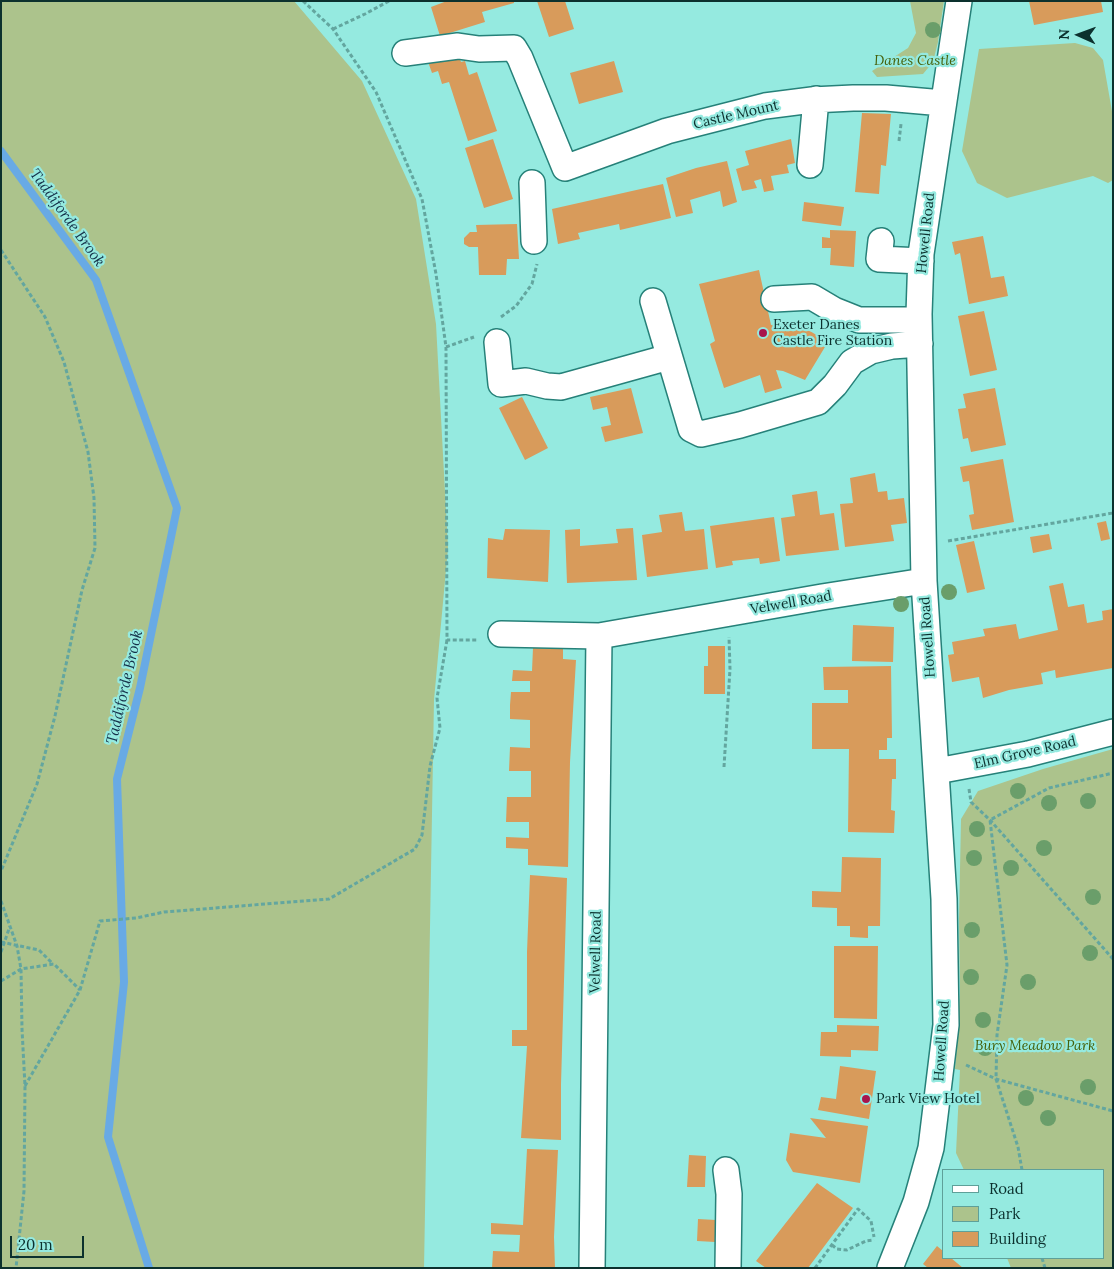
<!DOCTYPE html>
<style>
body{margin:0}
#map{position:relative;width:1114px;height:1269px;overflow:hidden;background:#95eae0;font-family:Lora,serif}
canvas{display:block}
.frame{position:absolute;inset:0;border:2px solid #0c312e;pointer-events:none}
.legend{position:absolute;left:942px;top:1169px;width:162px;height:90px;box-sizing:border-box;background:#95eae0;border:1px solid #5ea099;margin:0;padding:6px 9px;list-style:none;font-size:15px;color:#0c312e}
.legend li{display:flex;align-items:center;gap:10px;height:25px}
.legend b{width:25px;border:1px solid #5ea099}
.north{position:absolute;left:1054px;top:10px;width:50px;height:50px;-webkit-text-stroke:4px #95eae0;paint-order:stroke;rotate:272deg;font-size:14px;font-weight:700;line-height:20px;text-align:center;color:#0c312e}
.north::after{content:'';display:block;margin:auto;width:18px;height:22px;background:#0c312e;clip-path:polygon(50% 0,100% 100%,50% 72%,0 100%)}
.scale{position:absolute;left:10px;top:1236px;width:74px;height:22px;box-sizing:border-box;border:2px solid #0c312e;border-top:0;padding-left:6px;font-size:15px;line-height:18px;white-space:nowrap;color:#0c312e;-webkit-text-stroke:4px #95eae0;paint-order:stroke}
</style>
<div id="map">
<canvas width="1114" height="1269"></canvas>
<div class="frame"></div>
<ul class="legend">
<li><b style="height:6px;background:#fff"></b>Road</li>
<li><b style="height:14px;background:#acc38c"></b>Park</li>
<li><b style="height:14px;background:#d89b5b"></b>Building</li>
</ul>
<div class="north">N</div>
<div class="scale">20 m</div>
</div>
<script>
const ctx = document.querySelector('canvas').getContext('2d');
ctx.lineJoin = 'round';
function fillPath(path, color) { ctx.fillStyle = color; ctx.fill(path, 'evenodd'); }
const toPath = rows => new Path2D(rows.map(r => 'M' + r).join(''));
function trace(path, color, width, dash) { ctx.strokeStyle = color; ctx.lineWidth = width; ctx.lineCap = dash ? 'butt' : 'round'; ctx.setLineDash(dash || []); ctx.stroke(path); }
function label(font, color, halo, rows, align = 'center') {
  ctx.font = font + ' Lora,serif'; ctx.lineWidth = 4.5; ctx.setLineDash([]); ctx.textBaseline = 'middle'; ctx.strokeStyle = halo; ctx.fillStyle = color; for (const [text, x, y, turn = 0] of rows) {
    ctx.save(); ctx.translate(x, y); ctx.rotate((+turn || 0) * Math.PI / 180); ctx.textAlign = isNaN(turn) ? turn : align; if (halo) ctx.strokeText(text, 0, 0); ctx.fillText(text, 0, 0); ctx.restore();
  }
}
fillPath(toPath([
 [1,1,294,1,362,81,416,199,436,324,448,548,434,700,424,1268,1,1268],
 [910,1,944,1,938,42,933,62,923,74,877,77,872,71,908,48,916,33],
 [1075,43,1093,48,1103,60,1113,117,1113,180,1108,183,1093,176,1007,198,977,183,962,151,979,49],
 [1113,749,1113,1268,1011,1268,1007,1258,1103,1258,1103,1170,964,1170,956,1153,960,1070,955,1069,960,993,959,919,961,819,978,791,1043,769]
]), '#acc38c');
trace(toPath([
 [1,151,96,280,177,508,140,688,117,779,124,982,108,1137,149,1268]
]), '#68aae5', 8);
fillPath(toPath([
 [447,1,514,1,514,3,482,12,485,22,440,36,431,7],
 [537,1,565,1,574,29,549,37],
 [1029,1,1101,1,1103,12,1034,25],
 [456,49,461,62,465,61,469,75,477,72,497,131,468,141,449,82,442,84,438,71,432,73,427,59],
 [614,61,623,92,579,104,570,73],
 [862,113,891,114,886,166,881,165,879,194,855,192],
 [493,139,513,199,484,208,465,148],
 [791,139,795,163,787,165,789,173,771,176,774,190,764,192,761,179,754,181,757,188,742,191,736,169,749,165,745,151],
 [727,161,737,202,723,207,720,191,690,200,693,213,676,217,666,178,696,168],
 [663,184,671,218,620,230,619,224,578,233,580,239,558,244,552,209],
 [804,202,844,207,841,226,802,221],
 [517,224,519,259,507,259,506,275,479,275,478,247,469,247,464,244,464,238,470,232,477,232,476,225],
 [830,230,856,231,854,267,830,265,831,248,822,248,822,237,830,238],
 [983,236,991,278,1004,276,1008,296,969,304,960,253,955,255,952,242],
 [759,270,771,325,795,322,828,342,805,380,783,371,776,370,782,388,765,393,760,375,724,388,710,344,715,341,699,284],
 [984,311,997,370,970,376,958,316],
 [631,388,643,433,605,442,601,427,611,425,607,407,593,410,590,397],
 [995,388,1006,445,971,452,968,438,963,439,958,409,966,408,963,394],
 [522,397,548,448,525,460,499,408],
 [1003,459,1014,522,972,530,969,515,974,514,969,481,963,482,960,467],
 [875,473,878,492,887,491,888,500,904,498,907,523,891,525,894,541,845,547,840,504,853,503,850,478],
 [817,491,820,515,834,513,839,550,786,556,781,518,795,516,792,495],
 [682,512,685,531,704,529,708,569,647,577,642,535,662,532,659,515],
 [774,517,780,561,760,564,759,558,732,561,733,565,716,568,710,526],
 [1106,521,1110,539,1101,541,1097,523],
 [633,528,637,580,567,583,565,530,580,529,580,546,618,543,616,529],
 [505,529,550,530,548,582,487,578,488,538,503,540],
 [1049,534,1052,549,1033,553,1030,537],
 [974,541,985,589,967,593,956,545],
 [1063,583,1068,607,1084,604,1087,623,1103,620,1102,611,1113,609,1113,668,1056,678,1055,670,1041,673,1043,684,1009,690,983,698,979,677,952,682,948,655,954,654,952,642,985,636,983,629,1016,624,1019,639,1058,630,1049,586],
 [853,625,894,627,893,662,852,661],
 [708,646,725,646,725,694,704,694,704,666,708,666],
 [533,648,563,649,563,659,576,660,570,762,568,867,528,865,528,849,506,848,506,837,529,838,529,822,506,822,507,797,531,797,531,771,509,771,510,747,530,748,530,720,510,719,510,705,511,692,530,692,530,681,512,681,513,670,532,671],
 [891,666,892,738,887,738,887,750,879,750,879,759,896,759,896,779,892,779,891,810,895,811,894,833,848,832,849,749,812,749,812,703,848,703,848,690,824,690,823,667],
 [842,857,881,858,880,926,868,926,868,938,850,937,850,926,837,926,837,908,812,907,812,891,841,892],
 [530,875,567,878,561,1084,561,1140,521,1138,527,1046,512,1046,512,1030,527,1030,527,952],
 [834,946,878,946,877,1019,834,1018],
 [837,1025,879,1026,878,1051,851,1050,851,1057,820,1056,821,1032,837,1032],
 [840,1066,876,1071,869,1119,818,1110,821,1097,836,1099],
 [810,1118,868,1126,860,1183,793,1172,786,1160,790,1133,826,1138],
 [527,1149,558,1150,554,1237,555,1268,492,1268,493,1251,519,1252,520,1235,491,1234,491,1223,523,1225],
 [689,1155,706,1156,705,1187,687,1187],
 [817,1183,853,1208,808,1268,766,1268,756,1261],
 [698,1219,716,1220,715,1242,697,1241],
 [937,1246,943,1251,943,1258,951,1258,963,1268,928,1268,923,1264]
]), '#d89b5b');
const minor = toPath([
 [405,53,458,46,479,49,514,48,520,58,565,168,667,131,765,106,812,100,853,98,886,98,943,103],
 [810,165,816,99],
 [532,183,534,241],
 [881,241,879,259,921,261],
 [774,299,812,297,834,310,859,320,919,320],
 [653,301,691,429,701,434,740,425,818,402,835,385,852,362,871,351,892,346,920,344],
 [497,342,501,384,526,381,547,386,561,387,669,357],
 [501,634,599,636,822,597,924,581],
 [937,771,1028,754,1113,732],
 [726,1170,729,1194,728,1268],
 [592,1268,599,636],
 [890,1268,916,1202,931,1148,946,1025,944,899,924,581,919,314,921,254,959,1]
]);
trace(minor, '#268179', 28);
trace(toPath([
 [303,1,333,29,376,92,422,199,436,274,446,347,447,640,477,640],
 [333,29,365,14,389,1],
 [899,141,901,124],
 [1,250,45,317,64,362,88,452,94,498,95,548,82,590,55,716,37,784,1,871],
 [501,317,516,306,532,284,537,264],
 [446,347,474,337],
 [948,541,1113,513],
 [724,767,730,669,729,637],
 [969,789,971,802,990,820,1113,959],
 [1,901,17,946,21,969,22,1029,25,1086,24,1191,16,1268],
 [1,942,39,950,53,964],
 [1,952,10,926],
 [1,981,21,969,54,964,80,990],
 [966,1065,996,1079,1113,1111],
 [25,1086,80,990,100,921,136,918,164,912,329,899,415,849,422,835,430,766,440,728,437,698,447,640],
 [1022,1170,1018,1147,996,1079,997,1035,1007,965,990,820,1049,788,1113,773],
 [832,1245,837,1249,847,1250,866,1241,874,1240],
 [1042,1258,1045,1268],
 [815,1268,858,1209,871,1221,874,1237]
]), '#63a69f', 3, [4, 2.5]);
trace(minor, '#fff', 25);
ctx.fillStyle = '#6a9e6a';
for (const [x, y] of [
 [933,30],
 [949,592],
 [901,604],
 [1018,791],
 [1088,801],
 [1049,803],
 [977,829],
 [1044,848],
 [974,858],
 [1011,868],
 [1093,897],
 [972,930],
 [1090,953],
 [971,977],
 [1028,982],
 [983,1020],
 [985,1048],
 [1088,1087],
 [1026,1098],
 [1048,1118]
]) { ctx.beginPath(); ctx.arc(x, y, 8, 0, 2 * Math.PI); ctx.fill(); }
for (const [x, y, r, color] of [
 [763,333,5,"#a8154c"],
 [866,1099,5,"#a8154c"]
]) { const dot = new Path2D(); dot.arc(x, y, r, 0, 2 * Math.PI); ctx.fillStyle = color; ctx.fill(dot); trace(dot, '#95eae0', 2); }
label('italic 14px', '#46600a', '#95eae0', [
 ["Danes Castle",915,61],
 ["Bury Meadow Park",1035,1046]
]);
label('14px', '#0c312e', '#95eae0', [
 ["Castle Mount",736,115,-13],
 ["Howell Road",926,233,-84],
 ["Velwell Road",791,603,-10],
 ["Howell Road",928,637,-94],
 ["Elm Grove Road",1025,753,-13],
 ["Velwell Road",596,952,-89],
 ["Howell Road",942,1041,-86]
]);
label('14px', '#0c312e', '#95eae0', [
 ["Exeter Danes",773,325],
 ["Castle Fire Station",773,341],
 ["Park View Hotel",876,1099]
], 'left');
label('italic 15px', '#153149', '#95eae0', [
 ["Taddiforde Brook",67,218,54],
 ["Taddiforde Brook",125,687,-77]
]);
</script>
